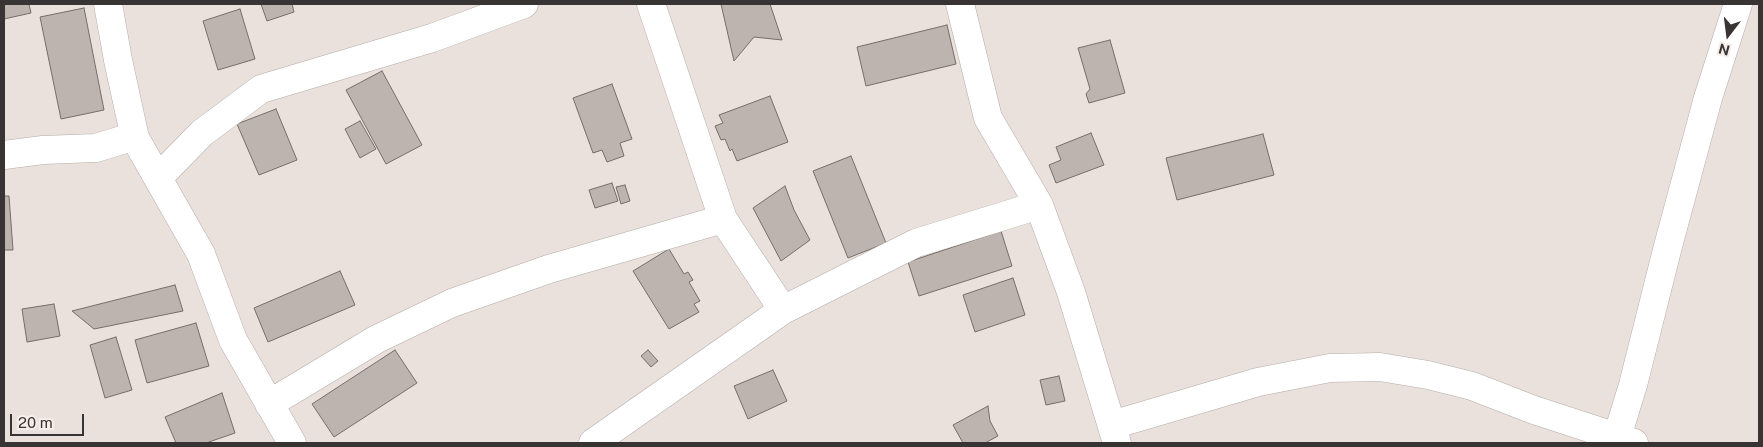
<!DOCTYPE html>
<style>
body{margin:0}
#map{position:relative;width:1763px;height:447px;overflow:hidden;background:#eae1dd;font-family:"Public Sans",sans-serif}
canvas{display:block}
.frame{position:absolute;inset:0;border:5px solid #373433;pointer-events:none}
.north{position:absolute;left:1703px;top:10px;width:50px;height:50px;-webkit-text-stroke:4px #f7eeea;paint-order:stroke;rotate:195deg;font-size:14px;font-weight:700;line-height:20px;text-align:center;color:#373433}
.north::after{content:'';display:block;margin:auto;width:18px;height:22px;background:#373433;clip-path:polygon(50% 0,100% 100%,50% 72%,0 100%)}
.scale{position:absolute;left:10px;top:414px;width:74px;height:22px;box-sizing:border-box;border:2px solid #373433;border-top:0;padding-left:6px;font-size:15px;line-height:18px;white-space:nowrap;color:#373433;-webkit-text-stroke:4px #f7eeea;paint-order:stroke}
</style>
<div id="map">
<canvas width="1763" height="447"></canvas>
<div class="frame"></div>
<div class="north">N</div>
<div class="scale">20 m</div>
</div>
<script>
const ctx = document.querySelector('canvas').getContext('2d');
ctx.lineJoin = 'round';
function fillPath(path, color) { ctx.fillStyle = color; ctx.fill(path, 'evenodd'); }
const toPath = rows => new Path2D(rows.map(r => 'M' + r).join(''));
function trace(path, color, width, dash) { ctx.strokeStyle = color; ctx.lineWidth = width; ctx.lineCap = dash ? 'butt' : 'round'; ctx.setLineDash(dash || []); ctx.stroke(path); }
const building = toPath([
 [4,4,29,4,31,13,4,19,4,4],
 [261,4,292,4,294,12,267,21,261,4],
 [721,4,770,4,782,40,754,37,734,61,721,4],
 [84,8,104,110,61,119,40,17,84,8],
 [240,9,255,59,218,70,203,21,240,9],
 [947,25,956,64,866,86,857,47,947,25],
 [1110,40,1125,93,1089,103,1086,94,1090,89,1078,48,1110,40],
 [382,71,422,145,386,164,346,90,382,71],
 [612,84,632,139,620,143,624,156,607,162,602,150,593,153,573,98,612,84],
 [770,96,788,142,737,161,732,149,730,151,725,139,721,140,715,126,723,123,719,115,770,96],
 [276,109,297,160,259,175,237,124,276,109],
 [360,121,376,149,360,158,345,129,360,121],
 [1091,133,1104,165,1056,183,1049,165,1061,160,1056,147,1091,133],
 [1263,134,1274,175,1177,200,1166,158,1263,134],
 [851,156,886,243,848,258,813,171,851,156],
 [612,183,618,201,595,208,589,190,612,183],
 [625,185,630,201,621,204,616,187,625,185],
 [785,186,794,210,810,240,781,261,753,208,785,186],
 [4,196,9,196,13,250,4,250,4,196],
 [1001,231,1012,266,919,296,908,262,1001,231],
 [669,249,684,274,688,272,693,280,689,282,700,301,694,304,699,312,669,329,633,271,669,249],
 [340,271,355,305,268,342,254,308,340,271],
 [1013,278,1025,315,975,332,963,295,1013,278],
 [175,285,183,311,94,329,72,311,175,285],
 [54,304,60,336,27,342,22,309,54,304],
 [196,323,209,366,147,383,135,340,196,323],
 [116,337,132,390,105,398,90,345,116,337],
 [395,350,417,383,334,437,312,404,395,350],
 [648,350,658,361,651,367,641,356,648,350],
 [773,370,787,401,748,419,734,386,773,370],
 [1059,376,1065,401,1046,405,1040,380,1059,376],
 [222,393,235,433,206,443,176,443,165,417,222,393],
 [988,406,990,421,998,436,985,443,963,443,953,425,988,406]
]);
fillPath(building, '#bdb4b0');
trace(building, '#756d6a', 1);
const minor = toPath([
 [651,4,723,219,783,310],
 [960,4,988,118,1039,205,1071,292,1117,443],
 [135,138,201,254,233,340,292,443],
 [4,155,43,150,96,148,122,140,135,138,118,60,108,4],
 [159,177,202,133,261,89,432,38,524,4],
 [269,404,377,339,452,303,549,269,723,219],
 [1112,425,1258,382,1330,368,1380,367,1428,375,1472,386,1534,410,1617,437],
 [593,443,783,310,916,243,1039,205],
 [1634,443,1617,437,1633,385,1667,250,1708,98,1738,4]
]);
trace(minor, '#b4aca8', 29);
trace(minor, '#fff', 28);
</script>
